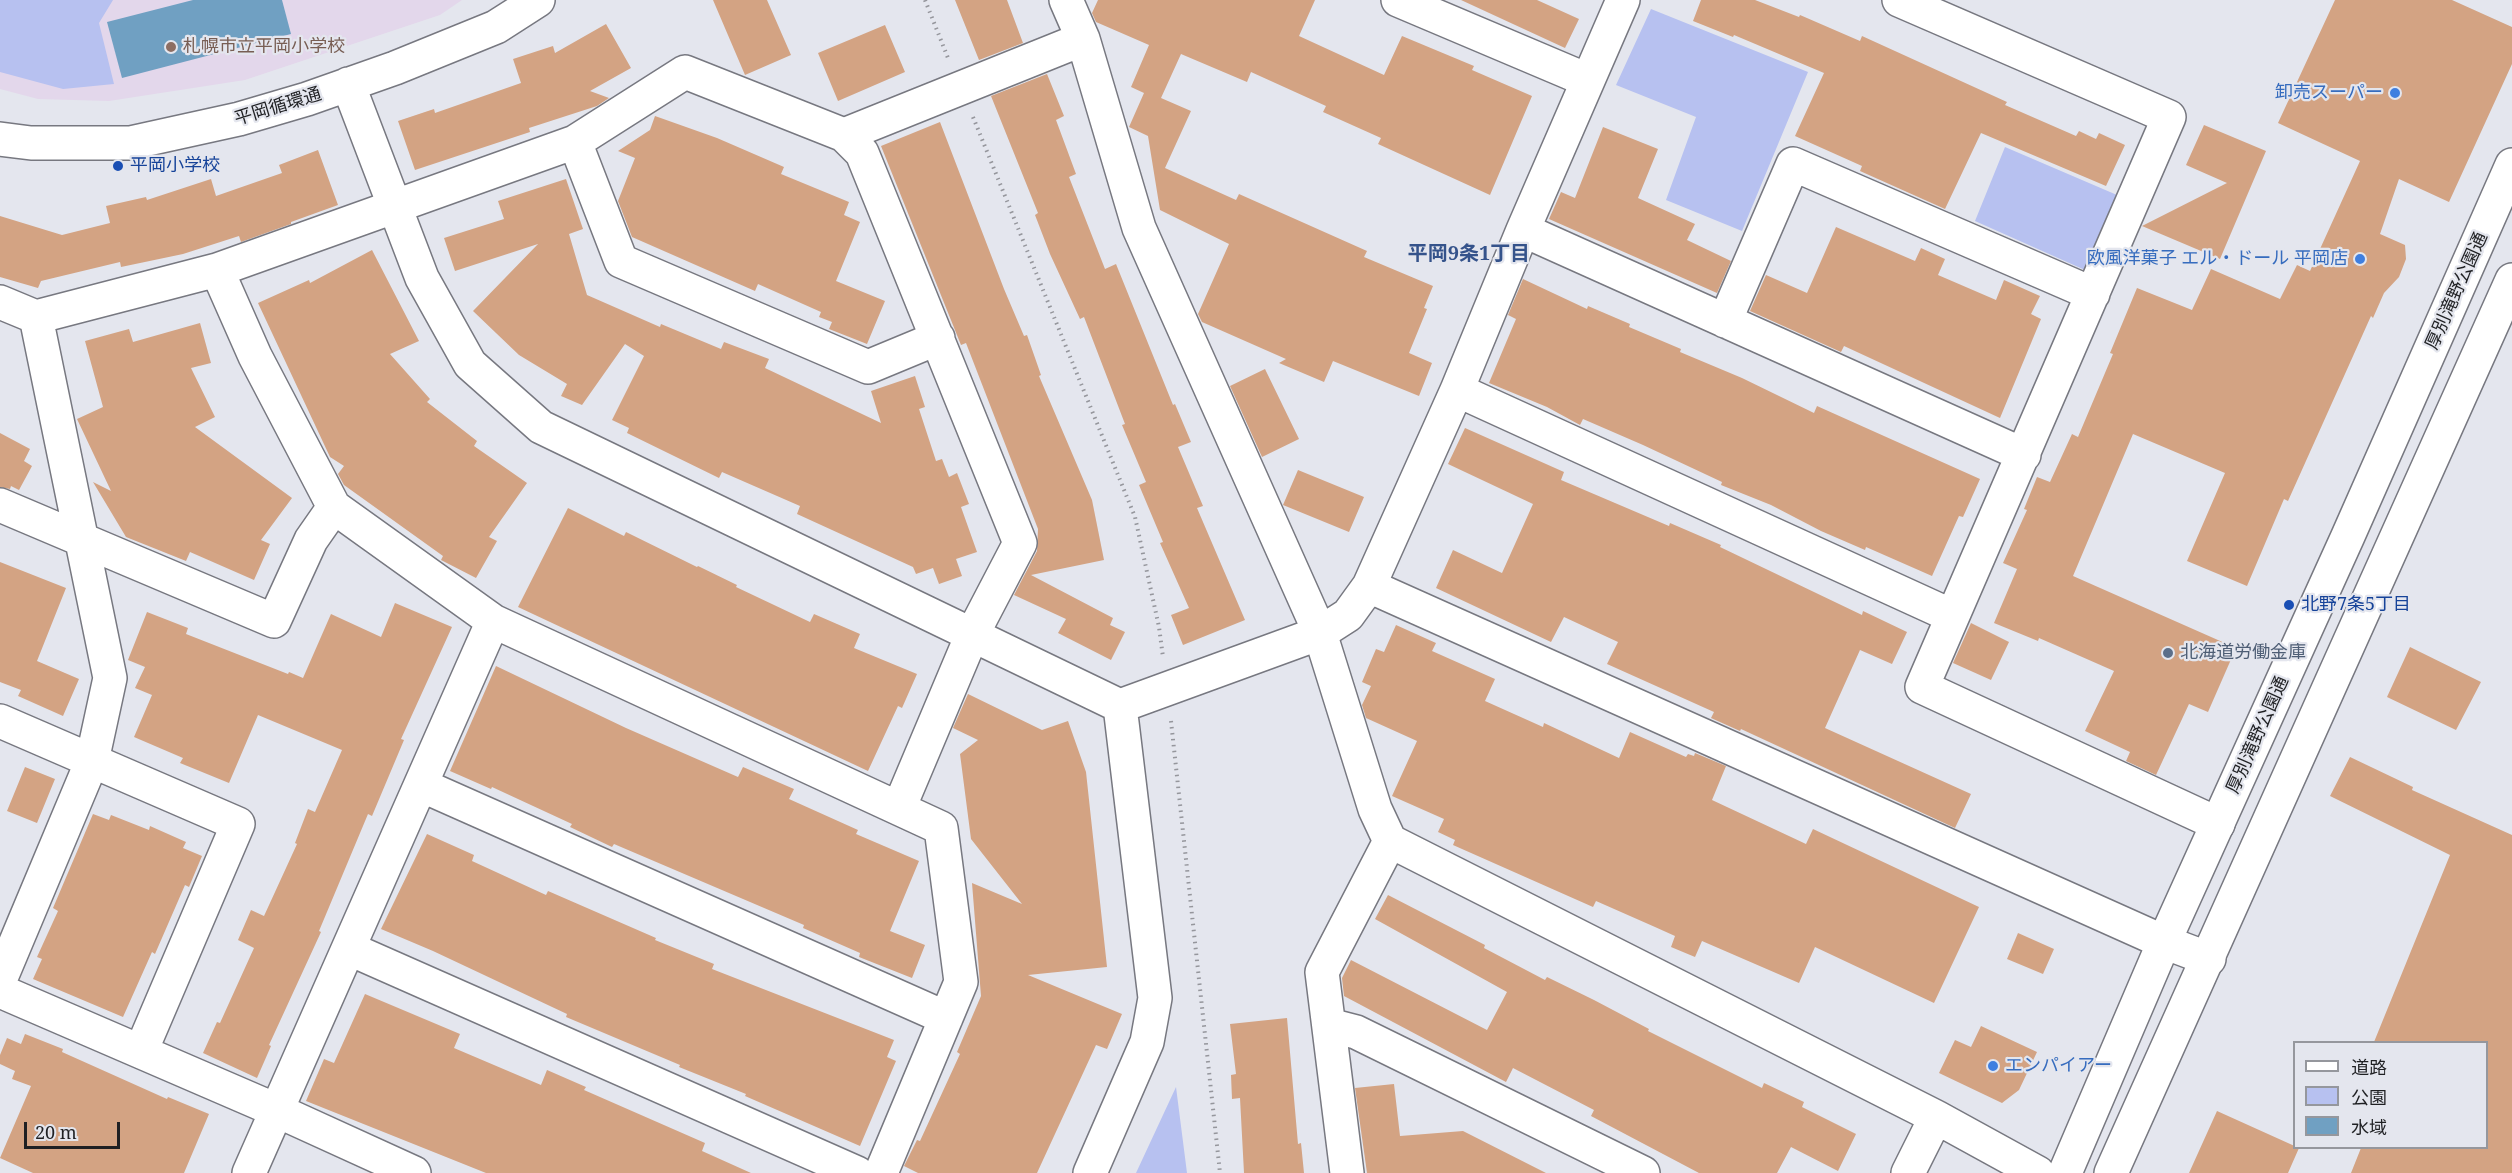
<!DOCTYPE html>
<meta charset="utf-8">
<style>
body{margin:0}
#map{position:relative;width:2512px;height:1173px;overflow:hidden;background:#e4e6ee;font-family:"Noto Serif","Noto Sans JP",serif}
canvas{display:block}
.legend{position:absolute;left:2293px;top:1041px;width:195px;height:108px;box-sizing:border-box;background:#e4e6ee;border:2px solid #95979d;margin:0;padding:8px 10px;list-style:none;font-size:18px;color:#1f2023}
.legend li{display:flex;align-items:center;gap:12px;height:30px}
.legend b{width:30px;border:2px solid #95979d}
.scale{position:absolute;left:24px;top:1122px;width:96px;height:27px;box-sizing:border-box;border:3px solid #1f2023;border-top:0;padding-left:8px;font-size:18px;line-height:21px;white-space:nowrap;color:#1f2023;-webkit-text-stroke:4px #e4e6ee;paint-order:stroke}
</style>
<div id="map">
<canvas width="2512" height="1173"></canvas>
<ul class="legend">
<li><b style="height:8px;background:#fff"></b>道路</li>
<li><b style="height:16px;background:#b7c1f0"></b>公園</li>
<li><b style="height:16px;background:#70a0c2"></b>水域</li>
</ul>
<div class="scale">20 m</div>
</div>
<script>
const ctx = document.querySelector('canvas').getContext('2d');
ctx.lineJoin = 'round';
function fillPath(path, color) { ctx.fillStyle = color; ctx.fill(path, 'evenodd'); }
const toPath = rows => new Path2D(rows.map(r => 'M' + r).join(''));
function trace(path, color, width, dash) { ctx.strokeStyle = color; ctx.lineWidth = width; ctx.lineCap = dash ? 'butt' : 'round'; ctx.setLineDash(dash || []); ctx.stroke(path); }
function label(font, color, halo, rows, align = 'center') {
  ctx.font = font + ' "Noto Serif","Noto Sans JP",serif'; ctx.lineWidth = 4.5; ctx.setLineDash([]); ctx.textBaseline = 'middle'; ctx.strokeStyle = halo; ctx.fillStyle = color; for (const [text, x, y, turn = 0] of rows) {
    ctx.save(); ctx.translate(x, y); ctx.rotate((+turn || 0) * Math.PI / 180); ctx.textAlign = isNaN(turn) ? turn : align; if (halo) ctx.strokeText(text, 0, 0); ctx.fillText(text, 0, 0); ctx.restore();
  }
}
fillPath(toPath([
 [0,0,462,0,440,15,245,80,109,101,38,99,0,89]
]), '#e3d7eb');
fillPath(toPath([
 [0,0,113,0,99,23,114,84,63,89,0,72],
 [1651,9,1808,72,1742,231,1666,200,1696,117,1616,85],
 [2005,147,2124,198,2096,268,2085,270,1975,221],
 [1176,1087,1187,1173,1136,1173]
]), '#b7c1f0');
fillPath(toPath([
 [193,0,282,0,291,34,122,78,107,22]
]), '#70a0c2');
fillPath(toPath([
 [713,0,767,0,791,55,745,75],
 [955,0,1007,0,1023,43,979,60],
 [1098,0,1315,0,1299,36,1384,75,1402,36,1474,66,1472,70,1532,96,1490,195,1378,144,1381,138,1323,112,1326,106,1251,72,1247,82,1181,54,1161,98,1191,111,1165,168,1236,200,1239,194,1367,251,1364,257,1433,286,1424,308,1427,309,1409,353,1432,363,1419,396,1333,361,1324,382,1279,363,1286,359,1202,322,1198,314,1229,244,1160,210,1148,136,1129,127,1144,93,1131,87,1149,45,1096,22,1092,13],
 [1461,0,1537,0,1579,19,1565,48],
 [1701,0,1755,0,1799,17,1800,15,1860,41,1862,36,2007,102,2005,105,2076,136,2079,131,2096,139,2099,133,2125,145,2106,186,1981,133,1945,209,1860,171,1862,166,1795,136,1824,73,1734,35,1733,37,1693,21],
 [2335,0,2452,0,2512,27,2512,64,2449,202,2399,179,2380,234,2405,245,2406,259,2399,277,2384,293,2373,318,2371,316,2288,501,2284,499,2247,586,2187,561,2225,473,2133,434,2073,576,2236,648,2208,712,2189,704,2156,775,2126,761,2130,752,2085,731,2114,671,2039,638,2038,641,1994,623,2017,569,2003,563,2027,510,2024,509,2037,477,2050,482,2072,434,2078,437,2113,354,2110,353,2137,288,2192,310,2211,269,2280,299,2297,265,2310,271,2360,161,2278,123],
 [606,24,631,68,590,91,609,98,597,106,529,128,530,132,415,170,398,121,434,109,435,113,521,83,513,59,553,46,555,53],
 [885,25,905,72,838,101,818,53],
 [1047,74,1064,116,1056,120,1076,174,1069,177,1105,269,1116,264,1173,405,1175,404,1191,442,1178,447,1203,506,1197,508,1245,620,1183,645,1171,615,1189,608,1160,543,1163,542,1139,485,1146,482,1122,425,1125,424,1084,317,1080,319,1050,254,1035,215,1038,213,991,96],
 [655,116,717,138,784,167,781,174,849,202,844,215,860,222,836,281,885,301,867,344,829,329,832,322,819,317,821,312,758,284,755,291,632,237,618,201,635,158,618,151,650,130],
 [940,122,1004,289,1024,336,1027,335,1041,375,1039,376,1092,500,1104,560,1031,575,1113,618,1110,625,1125,632,1111,660,1058,633,1066,619,1014,595,1037,551,1038,529,966,343,961,345,881,146],
 [2204,125,2266,151,2220,259,2142,226,2227,183,2186,165],
 [1603,127,1658,149,1638,198,1695,224,1687,240,1731,261,1717,293,1549,219,1561,192,1575,198],
 [318,150,338,205,291,222,291,224,241,242,239,236,183,254,121,267,120,262,41,281,38,288,0,277,0,216,62,235,110,223,106,206,146,197,147,200,211,179,216,196,282,173,279,165],
 [566,179,583,229,569,234,587,295,660,327,661,324,721,349,724,342,769,359,765,368,881,423,871,391,915,376,925,407,919,409,936,461,942,459,949,477,957,473,969,504,961,507,977,552,956,559,962,576,939,584,933,568,916,574,913,567,797,514,800,506,722,472,719,478,627,433,629,428,612,420,644,356,625,344,582,405,561,396,567,384,519,355,473,311,538,244,455,271,444,238,504,219,498,201],
 [1836,227,1915,261,1921,248,1945,259,1938,275,1996,300,2004,280,2040,296,2031,314,2041,319,2000,418,1844,346,1841,352,1750,311,1766,275,1807,293],
 [372,250,419,341,390,354,430,399,427,402,477,441,474,446,527,483,489,537,497,541,476,578,441,560,443,556,344,485,338,474,344,466,330,457,258,303,309,280,310,283],
 [1523,279,1587,309,1588,306,1630,324,1629,327,1681,349,1680,352,1742,378,1814,413,1817,406,1980,479,1963,517,1959,516,1932,576,1866,547,1865,550,1821,531,1771,505,1721,485,1722,482,1643,445,1583,419,1580,425,1547,407,1489,383,1516,319,1508,315],
 [200,323,211,363,191,368,215,417,195,427,292,498,261,540,270,544,254,580,190,552,186,561,126,537,93,482,111,491,77,419,103,407,85,341,129,329,133,342],
 [1265,369,1299,439,1262,457,1230,386],
 [1465,428,1564,472,1561,480,1669,526,1670,523,1721,545,1720,547,1862,615,1863,611,1907,632,1892,664,1860,650,1825,728,1971,794,1955,828,1741,729,1740,731,1711,718,1714,712,1607,664,1618,642,1564,617,1551,642,1436,588,1453,550,1502,573,1533,504,1448,464],
 [0,433,30,449,24,461,32,466,19,490,11,486,10,489,0,487],
 [1298,470,1364,497,1349,532,1283,505],
 [568,508,624,536,626,532,697,567,698,566,737,585,736,587,810,622,814,614,860,634,854,648,917,674,902,708,898,706,868,771,518,607],
 [0,562,66,588,37,661,79,679,63,716,18,696,21,690,0,682],
 [395,603,452,627,401,739,404,740,372,816,368,814,319,931,321,932,269,1045,271,1046,257,1078,203,1053,217,1022,220,1023,254,948,238,940,251,910,264,916,297,844,295,843,308,809,315,812,342,750,258,715,229,783,180,763,183,758,134,737,152,695,135,688,145,667,128,660,147,612,188,628,186,634,288,674,289,672,303,678,331,614,381,637],
 [1971,623,2009,642,1991,680,1953,663],
 [1396,625,1436,643,1432,651,1495,679,1485,701,1543,727,1544,723,1619,758,1630,732,1686,757,1688,754,1694,756,1695,753,1726,766,1712,800,1806,844,1813,829,1979,907,1934,1003,1815,947,1799,983,1702,941,1695,957,1671,947,1675,936,1655,927,1596,901,1593,907,1453,845,1455,840,1438,832,1444,819,1392,796,1417,741,1366,718,1362,705,1371,686,1362,682,1376,649,1384,652],
 [2410,647,2481,682,2456,730,2387,697],
 [496,666,626,728,738,777,743,767,794,789,789,799,858,830,856,834,919,861,890,931,925,945,912,978,859,957,860,953,803,928,804,925,614,844,612,847,570,827,572,824,492,787,491,789,450,771],
 [968,694,1042,730,1068,721,1086,772,1107,967,1028,975,1122,1014,1107,1049,1096,1045,1037,1173,918,1173,904,1166,917,1140,920,1141,960,1054,957,1052,981,996,972,883,1022,904,971,839,960,754,978,740,953,728],
 [2350,757,2413,787,2412,790,2512,835,2512,1173,2351,1173,2361,1148,2487,1148,2487,1042,2374,1042,2450,855,2330,796],
 [25,767,55,779,37,823,7,811],
 [93,814,109,820,111,815,149,830,150,826,186,842,183,848,202,856,189,887,185,885,155,954,152,952,123,1017,33,979,42,959,37,957,58,911,53,908],
 [427,834,474,855,472,861,546,895,548,891,656,938,655,940,714,964,712,969,894,1040,887,1057,896,1061,860,1146,745,1096,746,1094,679,1067,680,1065,566,1017,567,1014,433,951,381,929],
 [1388,895,1485,945,1484,948,1545,980,1547,977,1594,1000,1649,1029,1648,1031,1762,1088,1764,1083,1804,1102,1802,1107,1856,1134,1838,1171,1791,1147,1777,1173,1699,1173,1591,1116,1594,1110,1513,1068,1506,1082,1344,996,1342,978,1351,960,1487,1030,1507,992,1375,919],
 [2018,933,2054,949,2043,974,2007,959],
 [365,994,460,1034,454,1048,541,1085,547,1070,586,1087,584,1090,705,1143,702,1151,751,1173,486,1173,306,1101,324,1059,334,1063],
 [1287,1018,1298,1144,1301,1143,1304,1173,1244,1173,1240,1098,1232,1099,1231,1075,1236,1074,1230,1024],
 [1981,1026,2037,1052,2019,1090,2002,1103,1939,1073,1955,1040,1971,1047],
 [25,1034,63,1049,62,1052,167,1099,168,1097,209,1114,184,1173,33,1173,0,1158,31,1086,12,1079,15,1071,0,1064,0,1055,7,1038,21,1044],
 [1394,1084,1400,1136,1463,1131,1546,1173,1367,1173,1355,1088],
 [2217,1111,2299,1148,2288,1173,2189,1173]
]), '#d3a383');
const minor = toPath([
 [1066,0,1083,39,1139,228,1320,633,1375,809,1390,841,1936,1117,2038,1173],
 [1398,0,1587,80],
 [1899,0,2169,117,1922,687,2218,824],
 [348,84,422,278,470,364,541,427,1120,706,1155,998,1147,1042,1090,1173],
 [844,135,1083,39],
 [0,139,31,143,130,143,239,119,307,99,395,68,496,27,538,0],
 [575,142,621,261,868,367,938,338],
 [1523,230,2024,455],
 [217,270,255,356,334,507,493,621,941,828,961,982,881,1173],
 [0,302,36,317,217,270,575,142,685,72,844,135,862,153,1020,543,972,635,899,808],
 [1725,321,1793,164,2093,294],
 [1457,390,1952,616],
 [0,505,274,621,311,540,334,507],
 [1369,586,2164,942,2209,959],
 [1120,706,1320,633,1348,615,1369,586,1457,390,1523,230,1623,0],
 [0,721,238,824,141,1051],
 [421,785,946,1018],
 [350,949,857,1173],
 [0,980,92,761,110,678,36,317],
 [0,991,278,1111,414,1173],
 [1329,1025,1356,1032,1643,1173],
 [249,1173,493,621],
 [1347,1173,1322,972,1390,841],
 [1908,1173,1936,1117]
]);
const major = toPath([
 [2065,1173,2164,942,2348,536,2512,165],
 [2111,1173,2512,280]
]);
trace(minor, '#777880', 36);
trace(major, '#777880', 36);
trace(toPath([
 [925,0,948,58],
 [973,117,1135,517,1159,627,1163,657],
 [1171,721,1220,1173]
]), '#95969c', 4, [1.5, 4.5]);
trace(minor, '#fff', 33);
trace(major, '#fff', 33);
for (const [x, y, r, color] of [
 [171,47,6,"#8d6e63"],
 [2395,93,6,"#3f7fe0"],
 [118,166,6,"#1a4fb4"],
 [2360,259,6,"#3f7fe0"],
 [2289,605,6,"#1a4fb4"],
 [2168,653,6,"#5c6f8a"],
 [1993,1066,6,"#3f7fe0"]
]) { const dot = new Path2D(); dot.arc(x, y, r, 0, 2 * Math.PI); ctx.fillStyle = color; ctx.fill(dot); trace(dot, '#e4e6ee', 2); }
label('18px', '#785e54', '#e4e6ee', [
 ["札幌市立平岡小学校",183,47]
], 'left');
label('18px', '#366cbe', '#e4e6ee', [
 ["卸売スーパー",2383,93],
 ["欧風洋菓子 エル・ドール 平岡店",2348,259],
 ["エンパイアー",2005,1066,"left"]
], 'right');
label('18px', '#1f2023', '#e4e6ee', [
 ["平岡循環通",278,107,-17],
 ["厚別滝野公園通",2457,291,-66],
 ["厚別滝野公園通",2258,735,-66]
]);
label('18px', '#164399', '#e4e6ee', [
 ["平岡小学校",130,166],
 ["北野7条5丁目",2301,605]
], 'left');
label('18px', '#4e5e75', '#e4e6ee', [
 ["北海道労働金庫",2180,653]
], 'left');
label('bold 20px', '#35538b', '#e4e6ee', [
 ["平岡9条1丁目",1469,254]
]);
</script>
